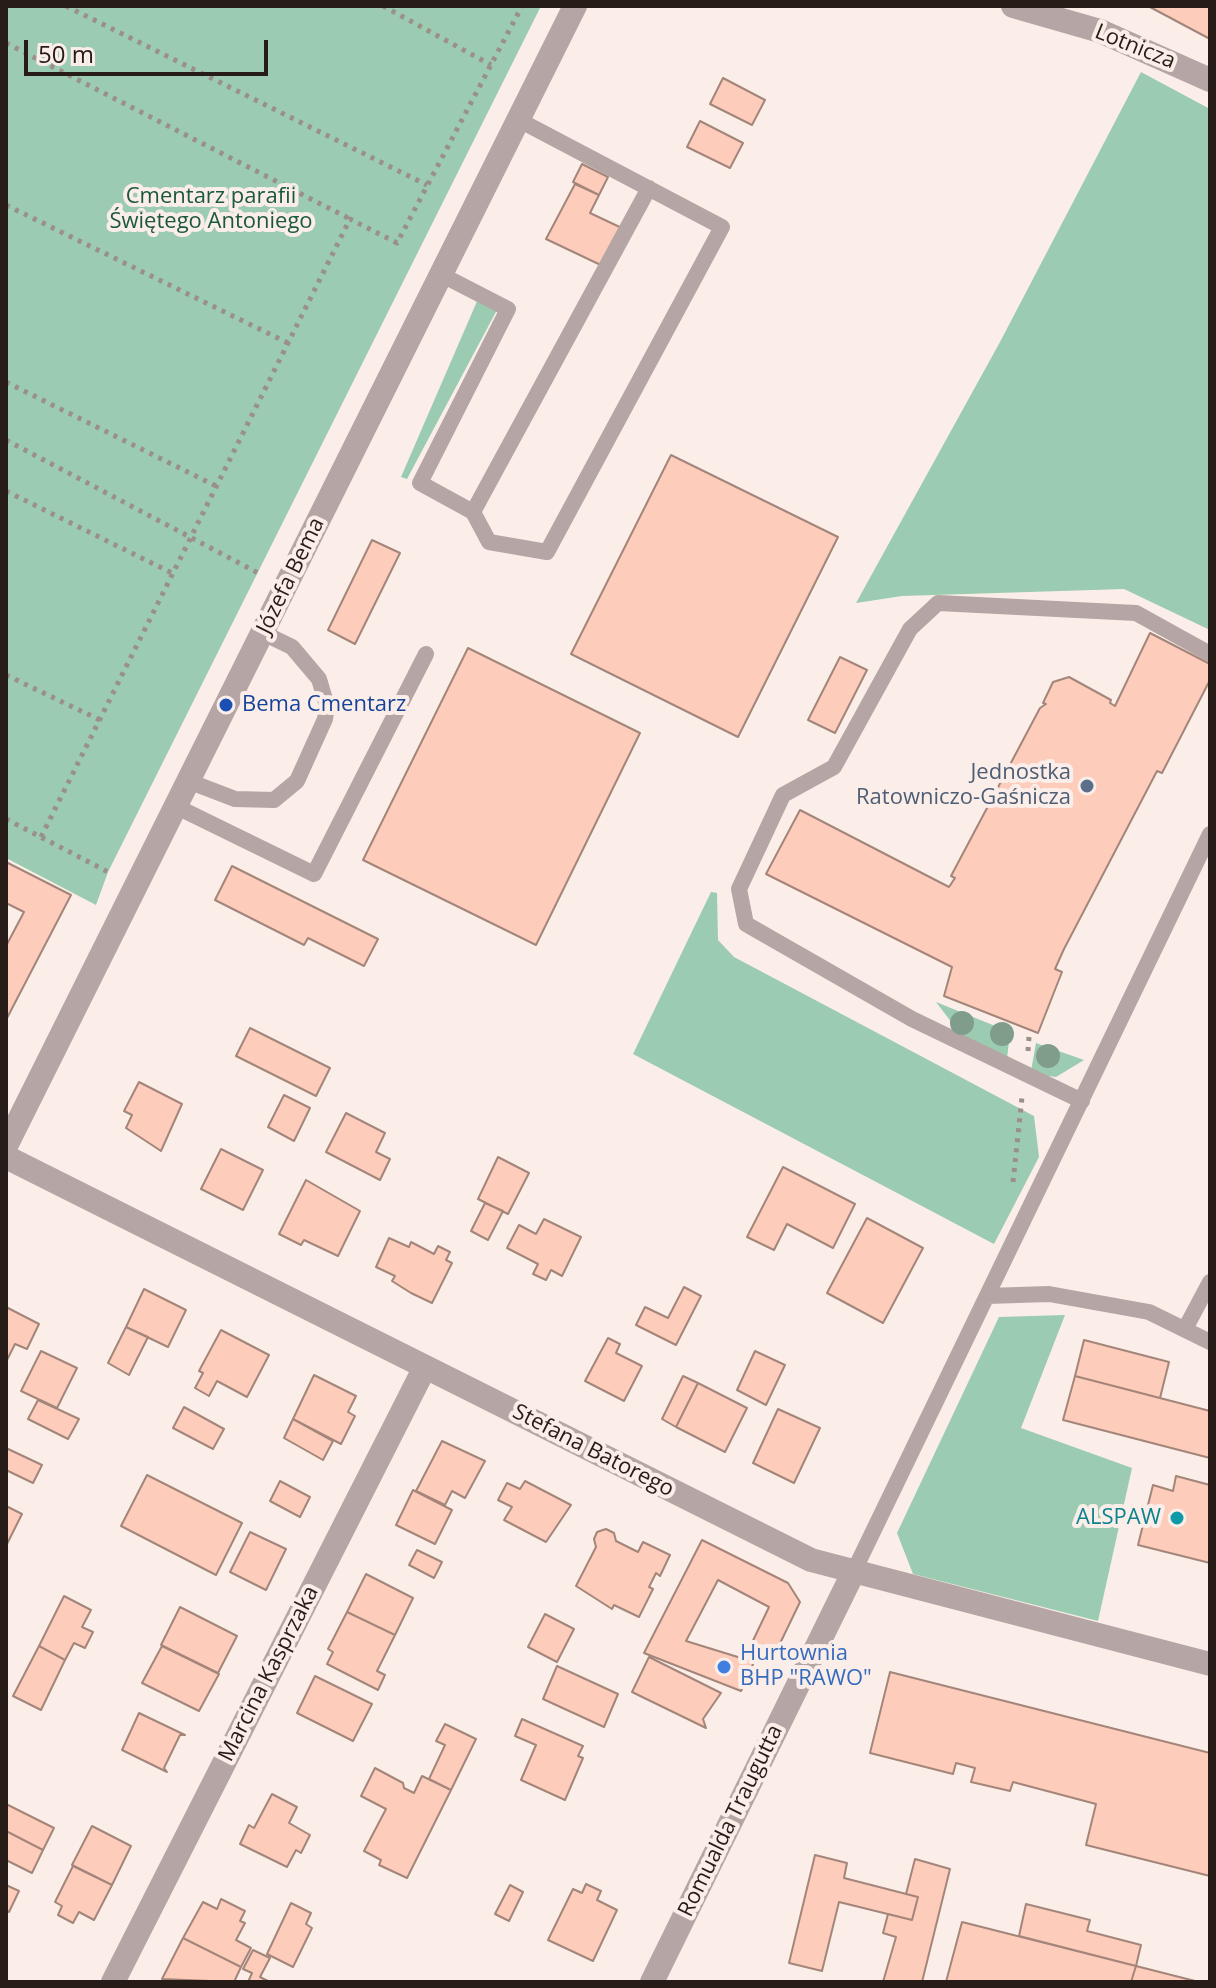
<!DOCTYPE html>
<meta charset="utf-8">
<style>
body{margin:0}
#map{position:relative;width:1216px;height:1988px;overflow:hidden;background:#fbeee9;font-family:"Open Sans",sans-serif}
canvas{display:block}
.frame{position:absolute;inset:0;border:8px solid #271c17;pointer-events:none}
.scale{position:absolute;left:24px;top:40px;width:244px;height:36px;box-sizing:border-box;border:4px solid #271c17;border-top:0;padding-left:10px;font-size:24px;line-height:28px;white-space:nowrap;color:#271c17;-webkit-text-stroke:6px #fbeee9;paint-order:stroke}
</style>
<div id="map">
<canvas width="1216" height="1988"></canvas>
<div class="frame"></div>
<div class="scale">50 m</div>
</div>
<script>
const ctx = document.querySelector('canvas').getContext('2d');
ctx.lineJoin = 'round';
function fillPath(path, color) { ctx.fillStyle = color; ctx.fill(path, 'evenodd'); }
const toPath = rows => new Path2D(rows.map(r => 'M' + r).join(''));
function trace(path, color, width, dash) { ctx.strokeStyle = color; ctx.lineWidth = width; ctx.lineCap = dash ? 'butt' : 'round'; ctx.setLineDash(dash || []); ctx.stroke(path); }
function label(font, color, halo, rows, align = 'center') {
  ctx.font = font + ' "Open Sans",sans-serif'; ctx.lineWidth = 8; ctx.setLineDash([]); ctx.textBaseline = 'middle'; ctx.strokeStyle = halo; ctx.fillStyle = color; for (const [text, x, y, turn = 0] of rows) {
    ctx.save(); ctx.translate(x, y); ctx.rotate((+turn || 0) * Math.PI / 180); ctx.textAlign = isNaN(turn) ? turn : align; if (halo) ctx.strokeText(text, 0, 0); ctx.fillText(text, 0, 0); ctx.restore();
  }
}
fillPath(toPath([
 [6,6,541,6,108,872,96,905,6,858],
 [1141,72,1210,109,1210,630,1124,589,902,596,856,603,1000,342],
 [478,299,498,308,407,479,401,477],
 [711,892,717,893,718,940,734,957,1034,1116,1039,1157,994,1244,633,1054],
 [936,1002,1010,1032,1007,1059,965,1040],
 [1036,1043,1084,1060,1056,1077,1041,1075,1031,1071],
 [1065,1315,1021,1428,1132,1468,1098,1621,913,1574,897,1533,999,1317]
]), '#9bcbb0');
const building = toPath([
 [1148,6,1210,6,1210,39,1148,6],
 [723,78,765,100,752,125,710,104,723,78],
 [700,121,743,143,730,168,687,147,700,121],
 [582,164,608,177,599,195,573,182,582,164],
 [575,184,599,195,590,213,626,230,607,268,546,239,575,184],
 [671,455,838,537,738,737,571,654,671,455],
 [372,540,400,553,355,644,328,630,372,540],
 [1150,633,1210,664,1210,680,1162,773,1157,771,1064,949,1055,969,1062,972,1038,1033,944,996,952,967,766,874,800,810,949,887,955,878,951,876,1040,708,1046,704,1043,703,1053,682,1069,677,1111,700,1110,703,1115,706,1150,633],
 [468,648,640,733,536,945,363,860,468,648],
 [840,657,867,670,835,733,808,720,840,657],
 [6,862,71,895,6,1020,6,946,24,912,6,903,6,862],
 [232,866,378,939,364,966,308,938,304,945,215,900,232,866],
 [250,1028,330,1068,316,1096,236,1056,250,1028],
 [139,1082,182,1104,161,1151,126,1128,132,1115,124,1111,139,1082],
 [284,1095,310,1108,294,1141,268,1127,284,1095],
 [346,1113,385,1133,376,1152,390,1159,380,1180,326,1152,346,1113],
 [221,1149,263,1170,243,1210,201,1189,221,1149],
 [498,1157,529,1173,508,1214,478,1199,498,1157],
 [783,1167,855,1204,833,1248,787,1224,774,1250,747,1237,783,1167],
 [306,1180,360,1211,338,1256,304,1240,301,1245,279,1234,306,1180],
 [485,1203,503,1211,488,1240,471,1231,485,1203],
 [867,1218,923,1248,883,1323,827,1293,867,1218],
 [544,1219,581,1237,562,1276,551,1270,546,1280,533,1274,538,1264,507,1248,519,1225,536,1234,544,1219],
 [389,1238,409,1247,411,1242,434,1254,438,1246,450,1252,446,1260,452,1263,432,1303,411,1293,392,1281,395,1276,376,1267,389,1238],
 [684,1287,701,1296,676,1345,636,1325,645,1307,668,1318,684,1287],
 [144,1289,186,1310,168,1347,126,1327,144,1289],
 [6,1307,39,1324,27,1349,15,1344,7,1360,6,1307],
 [126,1327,148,1337,129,1375,108,1363,126,1327],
 [221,1330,269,1355,247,1397,217,1381,209,1396,195,1388,203,1373,199,1371,221,1330],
 [608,1338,620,1344,616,1353,642,1366,624,1401,585,1381,608,1338],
 [1084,1340,1169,1362,1160,1398,1075,1376,1084,1340],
 [41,1351,77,1368,57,1408,21,1391,41,1351],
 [755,1351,785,1365,766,1405,737,1390,755,1351],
 [314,1375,356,1396,348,1412,355,1416,341,1444,293,1419,314,1375],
 [683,1376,698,1383,676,1427,662,1419,683,1376],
 [1075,1376,1210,1411,1210,1458,1063,1420,1075,1376],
 [698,1383,747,1408,725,1452,676,1427,698,1383],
 [38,1400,79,1419,68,1439,28,1419,38,1400],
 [184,1407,224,1429,213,1449,173,1428,184,1407],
 [778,1409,820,1428,794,1483,753,1463,778,1409],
 [293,1419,333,1441,323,1460,284,1438,293,1419],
 [442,1441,485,1461,465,1498,452,1491,445,1505,416,1491,442,1441],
 [6,1448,42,1465,33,1483,6,1470,6,1448],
 [147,1475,242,1523,216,1575,121,1526,147,1475],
 [1176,1476,1210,1485,1210,1563,1138,1545,1153,1485,1173,1491,1176,1476],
 [280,1481,310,1497,300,1517,270,1501,280,1481],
 [525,1481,571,1505,546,1542,504,1520,512,1507,498,1500,507,1483,520,1489,525,1481],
 [413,1490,452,1510,435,1544,396,1525,413,1490],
 [6,1506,22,1514,6,1546,6,1506],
 [606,1529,614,1533,616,1541,638,1552,643,1542,670,1555,660,1576,656,1573,649,1587,653,1589,639,1617,614,1605,612,1609,576,1586,596,1547,594,1539,597,1532,606,1529],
 [250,1532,286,1549,266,1590,230,1572,250,1532],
 [702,1540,788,1583,800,1602,772,1660,749,1649,769,1607,718,1580,686,1641,754,1662,741,1691,644,1653,702,1540],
 [417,1550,442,1562,434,1578,409,1565,417,1550],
 [366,1574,413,1598,395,1635,347,1612,366,1574],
 [64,1596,91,1610,82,1627,93,1632,85,1648,74,1643,65,1660,39,1646,64,1596],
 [180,1607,237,1636,218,1673,161,1645,180,1607],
 [347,1612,395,1635,377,1671,385,1675,378,1690,327,1664,333,1652,328,1649,347,1612],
 [545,1614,574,1629,557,1662,528,1647,545,1614],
 [39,1646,65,1660,41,1710,13,1696,39,1646],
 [162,1646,219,1674,199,1711,142,1683,162,1646],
 [649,1657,721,1693,703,1719,706,1728,632,1692,649,1657],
 [557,1666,618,1694,604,1727,543,1699,557,1666],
 [890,1672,1210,1753,1210,1876,1086,1845,1096,1804,1013,1782,1010,1791,971,1782,975,1768,956,1763,953,1774,870,1753,890,1672],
 [315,1676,372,1704,353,1741,297,1713,315,1676],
 [139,1713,185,1735,180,1735,164,1768,167,1772,122,1750,139,1713],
 [522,1719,583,1746,578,1756,583,1758,565,1800,521,1780,536,1745,515,1736,522,1719],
 [445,1724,476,1739,451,1790,429,1779,445,1745,436,1741,445,1724],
 [375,1768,403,1783,404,1788,414,1793,422,1776,451,1790,407,1878,379,1865,381,1860,364,1851,386,1809,361,1796,375,1768],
 [272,1794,297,1807,289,1823,310,1835,301,1853,296,1850,287,1867,240,1844,249,1825,254,1828,272,1794],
 [6,1804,54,1828,43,1850,6,1831,6,1804],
 [92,1826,131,1846,112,1885,72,1865,92,1826],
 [6,1831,43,1850,32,1873,6,1860,6,1831],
 [815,1855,847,1863,844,1878,918,1897,912,1920,839,1902,822,1971,789,1963,815,1855],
 [915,1859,950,1869,922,1982,883,1982,896,1937,883,1933,888,1914,912,1920,918,1897,906,1894,915,1859],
 [73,1866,112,1885,94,1920,79,1912,73,1923,58,1915,62,1906,55,1902,73,1866],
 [586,1884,601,1891,597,1900,617,1910,593,1961,548,1940,573,1889,582,1893,586,1884],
 [6,1885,19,1891,9,1912,6,1910,6,1885],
 [510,1885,523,1892,509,1921,495,1914,510,1885],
 [221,1899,245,1911,240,1921,245,1923,236,1940,251,1948,241,1967,183,1938,203,1902,217,1909,221,1899],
 [291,1903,311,1913,306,1924,312,1928,293,1967,267,1954,291,1903],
 [1026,1904,1090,1920,1087,1931,1141,1945,1136,1966,1019,1936,1026,1904],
 [962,1922,1136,1966,1131,1982,946,1982,962,1922],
 [183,1938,241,1967,234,1982,162,1979,183,1938],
 [253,1950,270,1958,260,1977,270,1982,248,1982,252,1973,243,1969,253,1950],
 [1136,1966,1199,1982,1131,1982,1136,1966]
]);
fillPath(building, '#fdccba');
trace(building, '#a3857a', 2);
trace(toPath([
 [66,6,427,185],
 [383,6,491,65],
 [6,43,350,219],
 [6,205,288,343],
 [6,382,216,486],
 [6,440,260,574],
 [6,491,172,573],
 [6,675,100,720],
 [349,704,374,702,372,696],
 [6,819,112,874],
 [41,837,350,219,397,243,522,6],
 [1028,1051,1029,1037],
 [1013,1182,1022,1097]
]), '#9b8f8a', 5, [4, 6]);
trace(toPath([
 [442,275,508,309,420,483,473,512,489,542,547,552,722,227,517,119],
 [473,512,649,188],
 [188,781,235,799,274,800,297,781,325,719,327,706,319,679,292,647,263,633],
 [175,806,314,874,426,654],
 [1082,1101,912,1019,746,924,739,889,783,795,834,767,910,629,938,603,1136,613,1210,654],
 [987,1296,1049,1294,1149,1312,1210,1342],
 [1185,1329,1210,1282],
 [853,1573,1210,834]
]), '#b5a6a5', 16);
trace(toPath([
 [1013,6,1100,31,1210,80],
 [6,1146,575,6],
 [6,1157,811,1560,1210,1664],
 [113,1982,425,1367],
 [652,1982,853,1573]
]), '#b5a6a5', 24);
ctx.fillStyle = '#809c8a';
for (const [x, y] of [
 [962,1023],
 [1002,1034],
 [1048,1056]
]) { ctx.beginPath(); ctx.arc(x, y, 12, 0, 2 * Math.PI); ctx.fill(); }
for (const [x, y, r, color] of [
 [226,705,8,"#1a4fb4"],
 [1087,786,8,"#5c6f8a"],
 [1177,1518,8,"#0f9aa8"],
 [724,1667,8,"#3f7fe0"]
]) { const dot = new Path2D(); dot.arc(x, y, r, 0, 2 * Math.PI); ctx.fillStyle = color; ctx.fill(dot); trace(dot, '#fbeee9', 3); }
label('22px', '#271c17', '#fbeee9', [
 ["Lotnicza",1135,47,22],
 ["Józefa Bema",291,576,-64],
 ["Stefana Batorego",593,1451,27],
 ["Marcina Kasprzaka",269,1674,-63],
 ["Romualda Traugutta",731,1821,-64]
]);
label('22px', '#1b593d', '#fbeee9', [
 ["Cmentarz parafii",211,197],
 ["Świętego Antoniego",211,222]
]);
label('22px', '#164399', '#fbeee9', [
 ["Bema Cmentarz",242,705]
], 'left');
label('22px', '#4e5e75', '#fbeee9', [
 ["Jednostka",1071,773],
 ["Ratowniczo-Gaśnicza",1071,798]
], 'right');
label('22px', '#0d838f', '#fbeee9', [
 ["ALSPAW",1161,1518]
], 'right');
label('22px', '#366cbe', '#fbeee9', [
 ["Hurtownia",740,1654],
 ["BHP \"RAWO\"",740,1679]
], 'left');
</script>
